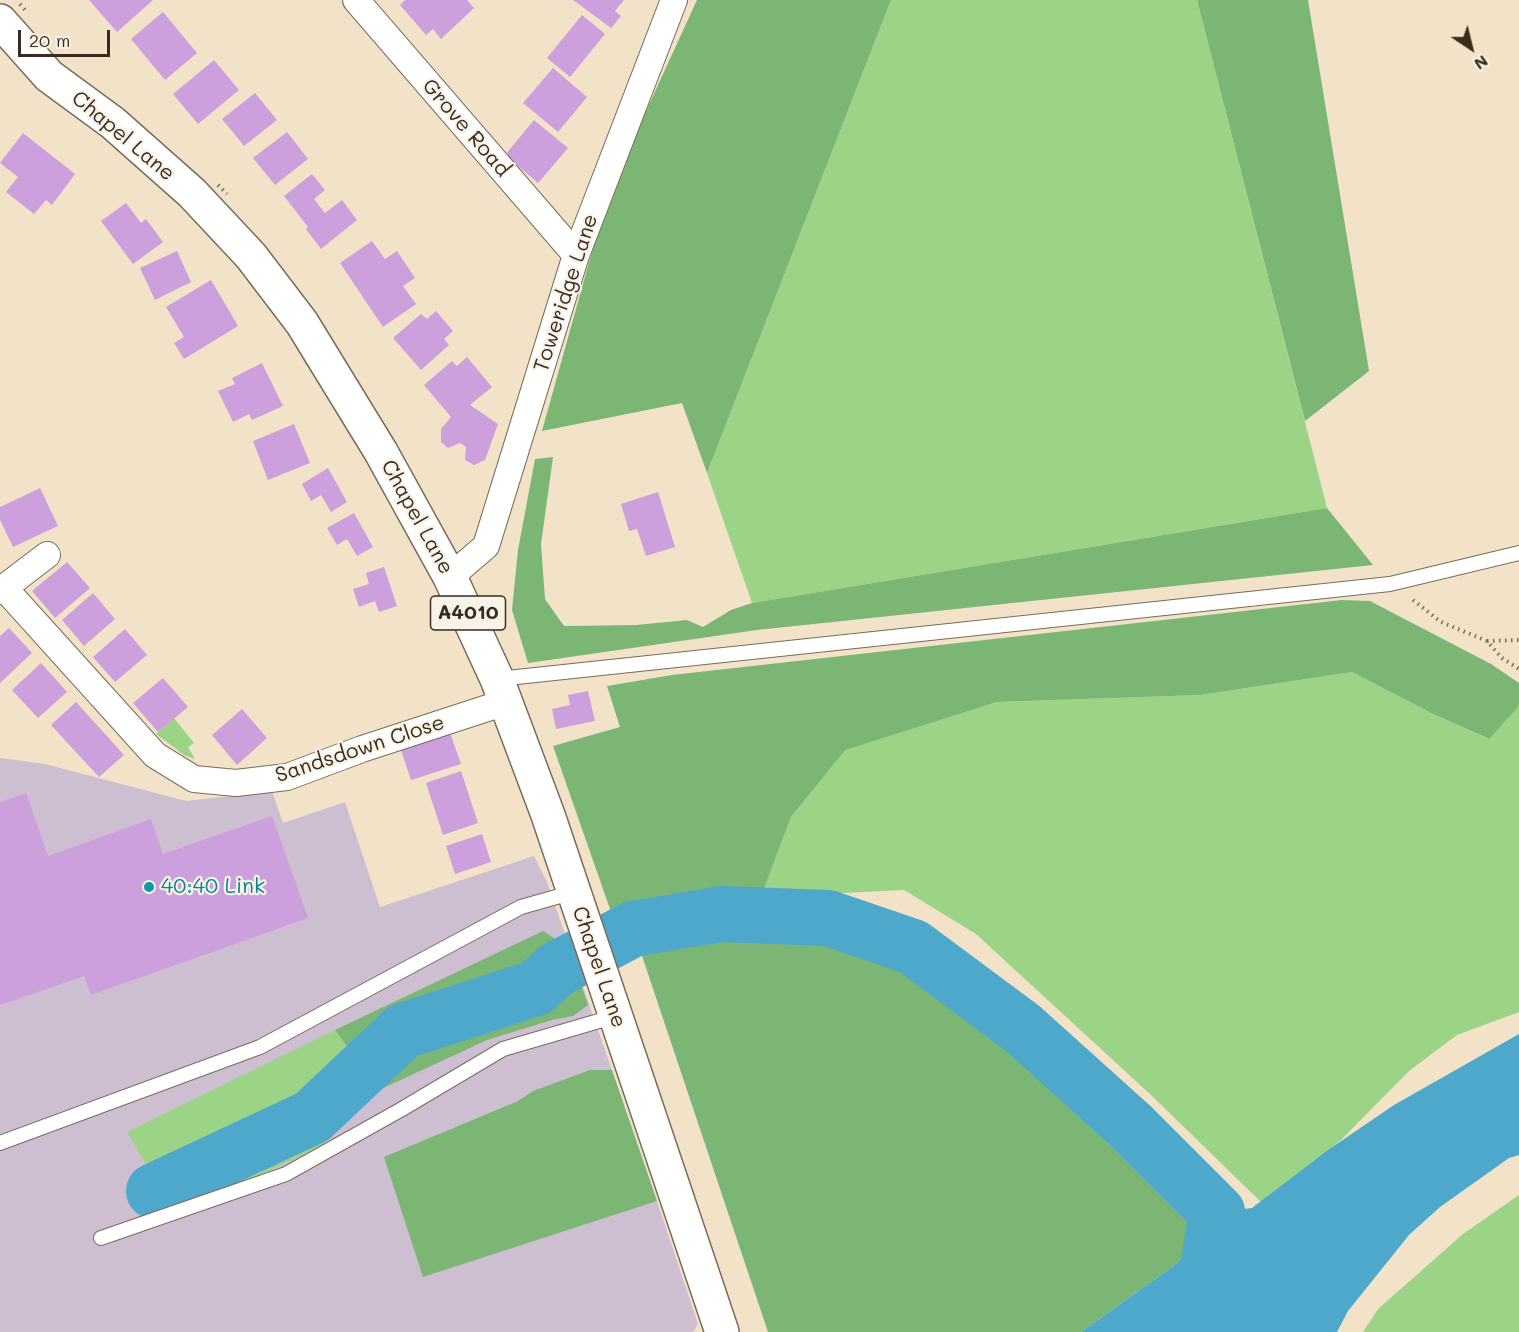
<!DOCTYPE html>
<style>
body{margin:0}
#map{position:relative;width:1519px;height:1332px;overflow:hidden;background:#f2e3c8;font-family:Mali,sans-serif}
canvas{display:block}
.north{position:absolute;left:1441px;top:18px;width:60px;height:60px;-webkit-text-stroke:4px #f7f3e8;paint-order:stroke;rotate:145deg;font-size:16px;font-weight:700;line-height:24px;text-align:center;color:#3b2a1e}
.north::after{content:'';display:block;margin:auto;width:21px;height:27px;background:#3b2a1e;clip-path:polygon(50% 0,100% 100%,50% 72%,0 100%)}
.scale{position:absolute;left:18px;top:30px;width:92px;height:27px;box-sizing:border-box;border:3px solid #3b2a1e;border-top:0;padding-left:8px;font-size:18px;line-height:21px;white-space:nowrap;color:#3b2a1e;-webkit-text-stroke:4px #f7f3e8;paint-order:stroke}
</style>
<div id="map">
<canvas width="1519" height="1332"></canvas>
<div class="north">N</div>
<div class="scale">20 m</div>
</div>
<script>
const ctx = document.querySelector('canvas').getContext('2d');
ctx.lineJoin = 'round';
function fillPath(path, color) { ctx.fillStyle = color; ctx.fill(path, 'evenodd'); }
const toPath = rows => new Path2D(rows.map(r => 'M' + r).join(''));
function trace(path, color, width, dash) { ctx.strokeStyle = color; ctx.lineWidth = width; ctx.lineCap = dash ? 'butt' : 'round'; ctx.setLineDash(dash || []); ctx.stroke(path); }
function label(font, color, halo, rows, align = 'center') {
  ctx.font = font + ' Mali,sans-serif'; ctx.lineWidth = 4.5; ctx.setLineDash([]); ctx.textBaseline = 'middle'; ctx.strokeStyle = halo; ctx.fillStyle = color; for (const [text, x, y, turn = 0] of rows) {
    ctx.save(); ctx.translate(x, y); ctx.rotate((+turn || 0) * Math.PI / 180); ctx.textAlign = isNaN(turn) ? turn : align; if (halo) ctx.strokeText(text, 0, 0); ctx.fillText(text, 0, 0); ctx.restore();
  }
}
fillPath(toPath([
 [0,758,45,764,186,801,248,794,271,788,283,823,345,802,380,907,534,856,547,882,657,1201,698,1324,693,1332,0,1332]
]), '#cebed1');
fillPath(toPath([
 [891,0,1197,0,1327,508,752,603,707,473],
 [1352,672,1433,714,1488,739,1519,704,1519,1012,1457,1035,1409,1071,1340,1141,1261,1202,1152,1096,976,934,904,890,761,897,791,817,845,749,997,702,1201,695],
 [174,718,194,743,188,747,195,759,184,755,156,734],
 [335,1030,379,1090,321,1146,203,1202,173,1211,127,1132],
 [1519,1195,1519,1332,1363,1332,1378,1309,1463,1234]
]), '#9bd487');
fillPath(toPath([
 [697,0,891,0,707,473,682,403,542,431,608,194],
 [1197,0,1308,0,1369,371,1305,421],
 [553,457,541,544,545,599,564,626,636,625,687,620,703,627,731,610,752,603,1327,508,1373,565,757,630,528,663,512,610,518,550,535,459],
 [1342,600,1370,601,1491,664,1519,683,1519,704,1517,708,1489,739,1433,714,1352,672,1201,695,997,702,845,750,791,817,761,897,703,907,640,921,617,929,553,746,620,727,607,686,672,675],
 [721,914,828,918,913,947,1022,1028,1132,1127,1217,1212,1206,1236,1172,1267,1081,1332,768,1332,633,929],
 [543,931,568,947,588,1005,573,1016,552,1020,487,1040,379,1090,335,1030],
 [590,1070,612,1070,657,1201,423,1277,384,1157,518,1101,533,1091]
]), '#7cb674');
fillPath(toPath([
 [1519,1034,1519,1155,1509,1158,1440,1207,1409,1235,1348,1311,1337,1332,1081,1332,1172,1267,1206,1236,1217,1212,1252,1208,1328,1150,1394,1105]
]), '#4ea8cc');
trace(toPath([
 [154,1191,312,1117,403,1031,536,988,557,969,633,929,721,914,828,918,913,947,1022,1028,1132,1127,1217,1212,1198,1332]
]), '#4ea8cc', 56);
fillPath(toPath([
 [89,0,153,0,117,32],
 [405,0,467,0,474,8,441,39,433,29,426,35,400,5],
 [573,0,624,0,615,11,621,16,611,28],
 [163,12,197,53,165,80,131,39],
 [582,15,605,34,570,77,547,58],
 [214,60,239,90,198,124,173,94],
 [553,68,587,97,558,132,523,103],
 [255,93,277,120,244,146,222,119],
 [534,120,568,148,538,183,505,155],
 [287,132,308,159,275,185,253,158],
 [23,133,75,174,52,205,46,200,34,214,6,192,18,177,0,163],
 [312,174,325,190,314,199,325,213,342,200,357,220,321,249,306,229,308,227,284,196],
 [126,203,141,223,146,219,163,242,133,264,101,221],
 [372,241,385,259,397,251,415,278,403,286,416,304,383,327,340,263],
 [177,251,191,282,155,300,140,268],
 [211,280,238,326,184,359,174,343,184,337,166,307],
 [436,311,453,331,444,339,449,345,421,370,393,338,421,314,427,319],
 [467,357,492,387,470,405,498,424,485,460,474,465,465,460,466,447,460,443,448,448,441,442,441,429,451,417,424,385,452,361,457,366],
 [262,363,283,406,252,420,249,414,233,422,218,391,235,384,232,378],
 [294,424,310,463,268,480,253,441],
 [328,468,347,502,331,512,321,495,311,501,302,484],
 [40,488,58,526,13,547,0,520,0,507],
 [658,492,675,547,646,556,637,529,629,531,621,504],
 [354,513,373,547,357,556,347,539,337,545,327,528],
 [67,562,90,588,55,618,32,591],
 [384,567,397,606,379,612,375,601,359,607,353,589,369,584,366,573],
 [93,593,115,619,84,646,62,620],
 [9,628,32,653,0,683,0,636],
 [125,629,147,655,115,682,93,657],
 [41,663,67,692,38,718,12,690],
 [163,678,188,707,158,732,133,703],
 [588,691,595,721,556,729,552,709,570,705,568,695],
 [76,702,124,755,99,777,51,725],
 [242,709,267,738,237,765,212,735],
 [449,730,461,764,411,780,400,747],
 [461,771,478,823,443,835,426,783],
 [26,793,48,856,151,819,163,854,272,816,308,918,91,995,84,976,0,1005,0,802],
 [482,834,491,862,455,874,446,846]
]), '#cc9fdd');
const lane = toPath([
 [498,679,1390,584,1519,553],
 [0,1143,260,1047,521,907,574,892],
 [101,1238,286,1174,402,1109,503,1049,616,1016]
]);
const street = toPath([
 [356,0,576,255],
 [450,577,486,546,576,255,674,0],
 [5,589,155,755,194,779,236,783,287,777,362,749,506,702],
 [0,591,47,555]
]);
const highway = toPath([
 [0,21,49,76,113,123,192,193,251,256,302,323,381,452,450,577,497,679,548,815,722,1332]
]);
trace(lane, '#7b6b5a', 16);
trace(street, '#7b6b5a', 28);
trace(highway, '#7b6b5a', 36);
trace(toPath([
 [1413,600,1441,622,1487,641,1502,658,1519,669],
 [1487,641,1519,640]
]), '#7b6b5a', 4, [1.5, 4.5]);
trace(lane, '#fff', 14);
trace(street, '#fff', 26);
trace(highway, '#fff', 33);
trace(toPath([
 [20,4,28,13],
 [218,185,227,194]
]), '#7b6b5a', 4, [1.5, 4.5]);
for (const [x, y, r, color] of [
 [149,887,6,"#0f9aa8"]
]) { const dot = new Path2D(); dot.arc(x, y, r, 0, 2 * Math.PI); ctx.fillStyle = color; ctx.fill(dot); trace(dot, '#f7f3e8', 2); }
for (const [x, y, w] of [
 [468,613,75]
]) { const box = new Path2D(); box.roundRect(x - w / 2, y - 17, w, 34, 4.5); ctx.fillStyle = '#f7f3e8'; ctx.fill(box); trace(box, '#3b2a1e', 1.5); }
label('bold 20px', '#3b2a1e', null, [
 ["A4010",468,613]
]);
label('21px', '#3b2a1e', '#f7f3e8', [
 ["Grove Road",466,128,49],
 ["Chapel Lane",123,136,40],
 ["Toweridge Lane",566,293,-72],
 ["Chapel Lane",417,517,61],
 ["Sandsdown Close",360,749,-18],
 ["Chapel Lane",599,967,71]
]);
label('21px', '#0d838f', '#f7f3e8', [
 ["40:40 Link",161,887]
], 'left');
</script>
